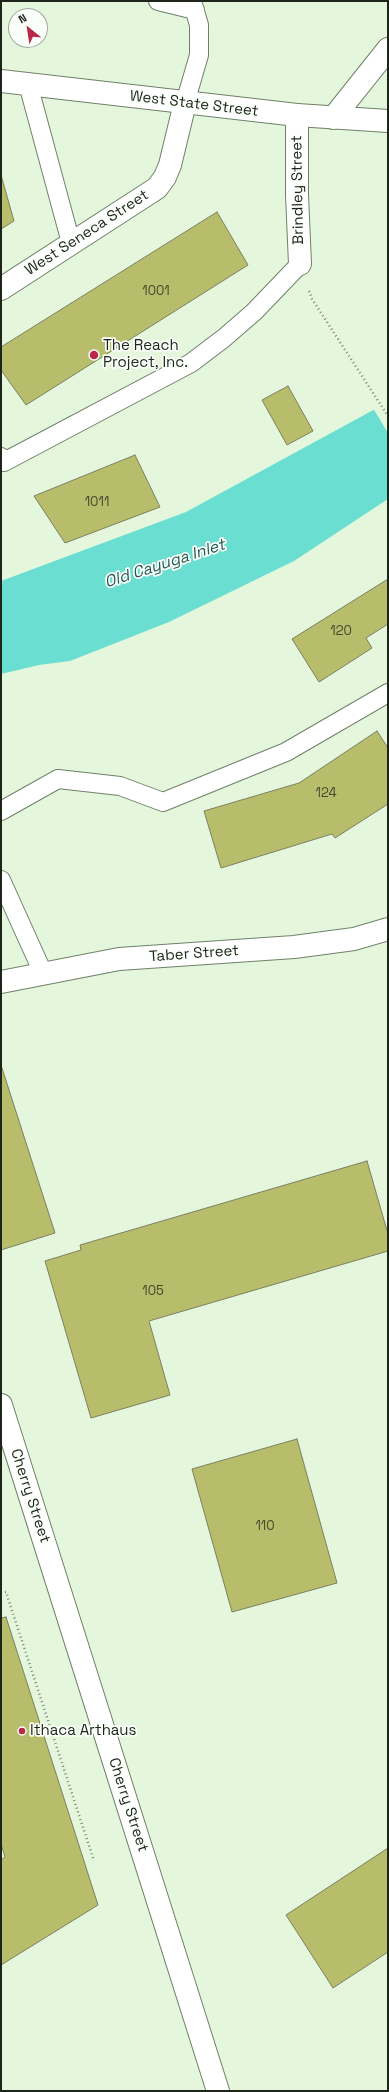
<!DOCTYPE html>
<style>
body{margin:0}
#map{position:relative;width:389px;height:2092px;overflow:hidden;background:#e4f7dc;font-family:"Space Grotesk",sans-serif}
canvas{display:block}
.frame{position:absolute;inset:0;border:2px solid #1d241a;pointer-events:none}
.north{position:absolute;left:8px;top:8px;width:40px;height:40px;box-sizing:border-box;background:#fbfffa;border:1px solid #a2a7a0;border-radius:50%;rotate:330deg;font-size:11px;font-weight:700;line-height:16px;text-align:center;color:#1d241a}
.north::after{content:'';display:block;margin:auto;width:14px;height:18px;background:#b9284a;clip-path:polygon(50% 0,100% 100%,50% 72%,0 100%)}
</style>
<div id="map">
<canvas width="389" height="2092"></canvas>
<div class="frame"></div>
<div class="north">N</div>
</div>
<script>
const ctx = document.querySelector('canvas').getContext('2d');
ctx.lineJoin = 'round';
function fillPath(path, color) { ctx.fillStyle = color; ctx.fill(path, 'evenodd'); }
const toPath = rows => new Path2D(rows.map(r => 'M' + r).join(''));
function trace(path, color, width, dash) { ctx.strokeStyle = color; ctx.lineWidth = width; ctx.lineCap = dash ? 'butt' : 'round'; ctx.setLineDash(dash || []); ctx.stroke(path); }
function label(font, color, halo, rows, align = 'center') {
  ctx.font = font + ' "Space Grotesk",sans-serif'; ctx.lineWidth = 3.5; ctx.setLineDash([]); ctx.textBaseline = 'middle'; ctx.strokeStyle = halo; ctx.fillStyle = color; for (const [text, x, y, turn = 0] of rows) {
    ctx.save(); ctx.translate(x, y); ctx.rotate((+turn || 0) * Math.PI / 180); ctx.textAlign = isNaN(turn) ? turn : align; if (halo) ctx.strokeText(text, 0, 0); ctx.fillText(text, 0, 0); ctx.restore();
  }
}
fillPath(toPath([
 [388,402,388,499,294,561,169,622,70,661,39,665,1,674,1,581,186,512]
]), '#6bded2');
fillPath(toPath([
 [388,400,388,433,373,408]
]), '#e4f7dc');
const building = toPath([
 [1,175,14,221,1,229,1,175],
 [217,212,248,265,26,405,1,370,1,347,217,212],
 [288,386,313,431,287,445,262,400,288,386],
 [135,455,160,507,65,543,34,496,135,455],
 [388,579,388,624,366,638,372,648,319,682,292,639,388,579],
 [377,731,388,748,388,804,335,838,332,834,221,868,204,811,299,783,377,731],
 [1,1065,55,1233,1,1250,1,1065],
 [367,1161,388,1234,388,1251,149,1321,170,1395,91,1418,45,1261,81,1250,80,1245,367,1161],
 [297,1439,337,1583,232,1612,192,1469,297,1439],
 [6,1617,98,1905,1,1965,1,1860,5,1857,1,1844,1,1618,6,1617],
 [388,1848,388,1952,333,1988,286,1915,388,1848]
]);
fillPath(building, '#b7bd6a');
trace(building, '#7c7f63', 1);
const lane = toPath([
 [158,1,195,10],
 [28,84,71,243],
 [185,103,199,55,199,25,192,1],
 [1,457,4,462,191,363,224,338,254,312,300,264],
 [1,811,58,779,120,786,163,802,286,752,388,693],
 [1,880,43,973]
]);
const street = toPath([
 [297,115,297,195,300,264],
 [1,289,157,188,165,177,170,165,185,103],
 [1,982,119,959,294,947,354,939,388,929],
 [1,1405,218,2091]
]);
const primary = toPath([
 [1,81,297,115,388,121],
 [333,118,388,49]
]);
trace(lane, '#6f8068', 20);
trace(street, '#6f8068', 24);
trace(primary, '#6f8068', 24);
trace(toPath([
 [309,291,312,299,388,416],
 [1,1593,6,1592,94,1861]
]), '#798674', 2.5, [1, 3]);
trace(lane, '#fff', 18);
trace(street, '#fff', 22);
trace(primary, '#fff', 22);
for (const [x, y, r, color] of [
 [94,355,5,"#b9284a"],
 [22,1731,4,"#b9284a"]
]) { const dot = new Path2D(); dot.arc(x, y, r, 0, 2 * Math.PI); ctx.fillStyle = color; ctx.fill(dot); trace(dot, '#fbfffa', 1.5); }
label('13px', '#444a2e', null, [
 ["1001",156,291],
 ["1011",97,502],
 ["120",341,631],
 ["124",326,793],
 ["105",153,1291],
 ["110",265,1526]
]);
label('15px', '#1d241a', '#fbfffa', [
 ["West State Street",194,104,7],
 ["Brindley Street",298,190,-91],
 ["West Seneca Street",87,233,-33],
 ["Taber Street",194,954,-4],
 ["Cherry Street",30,1496,72],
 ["Cherry Street",128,1805,72]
]);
label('15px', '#1d241a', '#fbfffa', [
 ["The Reach",103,346],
 ["Project, Inc.",103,363],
 ["Ithaca Arthaus",30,1731]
], 'left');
label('italic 16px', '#275953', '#fbfffa', [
 ["Old Cayuga Inlet",165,564,-18]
]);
</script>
